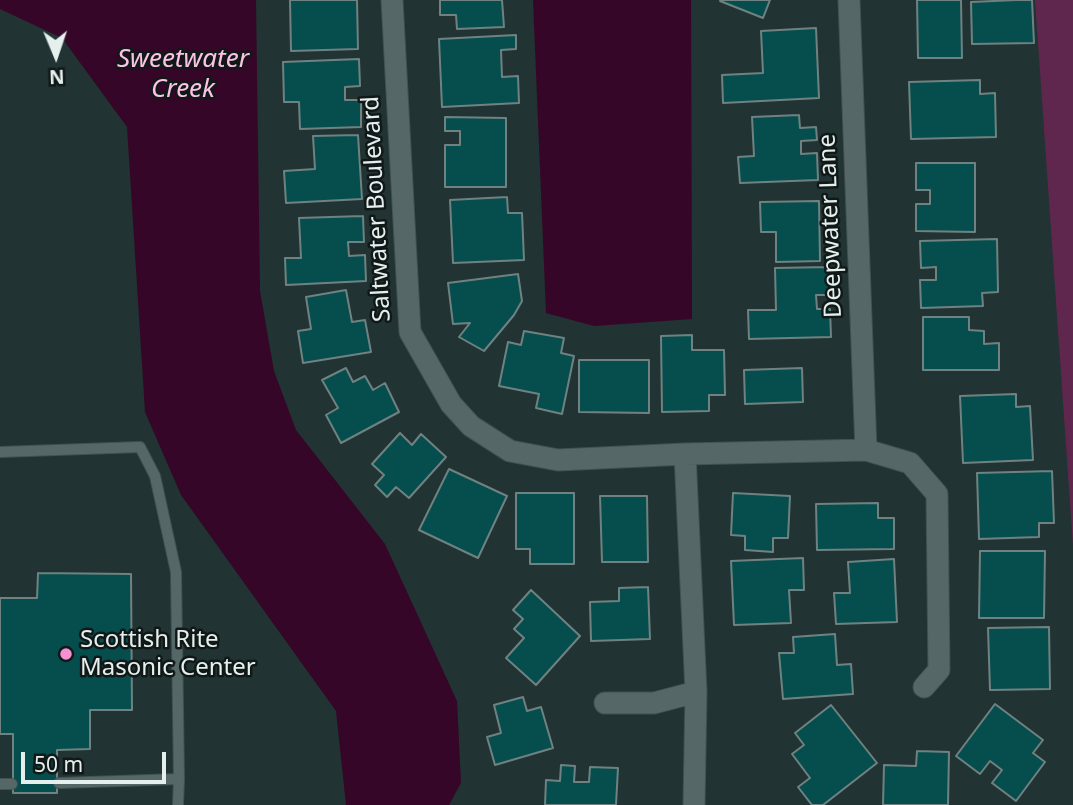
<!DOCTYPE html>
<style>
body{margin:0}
#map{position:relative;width:1073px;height:805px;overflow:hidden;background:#213332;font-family:"Noto Sans",sans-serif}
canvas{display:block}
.north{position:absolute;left:21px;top:21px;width:70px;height:70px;-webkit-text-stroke:5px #111918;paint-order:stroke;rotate:178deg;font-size:19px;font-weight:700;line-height:28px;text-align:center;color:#e4efee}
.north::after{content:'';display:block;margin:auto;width:24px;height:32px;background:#e4efee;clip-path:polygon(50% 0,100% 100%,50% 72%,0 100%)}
.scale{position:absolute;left:21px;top:752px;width:145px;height:32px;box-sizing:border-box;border:4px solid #e4efee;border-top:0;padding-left:9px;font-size:21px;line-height:24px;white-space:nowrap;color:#e4efee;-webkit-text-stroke:5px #111918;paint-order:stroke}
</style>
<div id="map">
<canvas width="1073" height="805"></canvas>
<div class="north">N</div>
<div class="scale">50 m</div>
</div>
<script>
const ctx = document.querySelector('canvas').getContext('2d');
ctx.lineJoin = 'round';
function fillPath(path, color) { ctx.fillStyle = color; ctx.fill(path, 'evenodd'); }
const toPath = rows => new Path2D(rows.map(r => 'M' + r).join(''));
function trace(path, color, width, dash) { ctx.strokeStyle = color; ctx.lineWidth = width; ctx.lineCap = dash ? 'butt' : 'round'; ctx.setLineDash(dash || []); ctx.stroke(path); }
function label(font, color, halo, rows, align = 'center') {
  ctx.font = font + ' "Noto Sans",sans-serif'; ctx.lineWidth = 5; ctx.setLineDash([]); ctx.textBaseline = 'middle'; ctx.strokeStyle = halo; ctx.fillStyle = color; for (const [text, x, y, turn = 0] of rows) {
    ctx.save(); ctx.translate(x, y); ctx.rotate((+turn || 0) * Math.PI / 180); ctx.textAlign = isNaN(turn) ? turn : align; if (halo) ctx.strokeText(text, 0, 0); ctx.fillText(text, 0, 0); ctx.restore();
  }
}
fillPath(toPath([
 [1035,0,1073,0,1073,546]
]), '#5f274d');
fillPath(toPath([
 [0,0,256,0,260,291,274,371,296,430,385,544,457,701,461,783,449,805,346,805,336,711,181,495,145,412,127,127,62,38,0,9],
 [533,0,691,0,692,319,594,326,546,313]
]), '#350628');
const building = toPath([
 [290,0,357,0,358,49,291,51,290,0],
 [440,0,502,0,504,27,457,29,456,15,440,15,440,0],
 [721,0,770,0,763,18,720,1,721,0],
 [917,0,961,0,962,58,918,58,917,0],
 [1016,0,1032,0,1034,43,972,44,971,2,1016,0],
 [816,28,819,98,723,103,722,75,763,73,761,31,816,28],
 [516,35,516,49,501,50,502,77,518,76,519,103,442,107,439,39,516,35],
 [359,59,360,86,345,87,345,100,361,100,361,127,300,129,299,102,284,102,283,62,359,59],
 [980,80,980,94,995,93,996,137,911,139,909,82,980,80],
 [799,115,800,128,816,127,817,140,801,141,801,154,817,153,818,180,740,183,738,157,754,156,752,117,799,115],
 [445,117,506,118,506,187,445,187,445,145,460,145,460,131,445,131,445,117],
 [358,135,362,199,286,203,284,171,315,169,313,136,358,135],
 [916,163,975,163,975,232,916,231,916,204,930,204,930,190,916,190,916,163],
 [507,197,508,213,522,213,524,260,453,263,450,200,507,197],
 [819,201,820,261,776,262,776,232,761,232,760,202,819,201],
 [363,216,364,242,348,242,349,256,365,255,366,281,286,285,285,258,301,258,299,218,363,216],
 [997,239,998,292,982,293,983,306,921,308,920,280,936,280,936,267,921,268,920,241,997,239],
 [829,267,830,295,816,295,817,309,830,309,831,337,749,339,748,310,776,310,775,268,829,267],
 [518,274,522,301,514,315,484,351,459,337,470,323,453,324,448,283,518,274],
 [346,290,352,322,365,320,371,352,303,363,298,331,311,329,306,297,346,290],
 [923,317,969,317,969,330,984,331,984,344,999,343,999,370,923,370,923,317],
 [524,331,564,338,561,353,574,356,562,414,536,408,539,394,499,386,508,342,521,345,524,331],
 [692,335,692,350,724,350,725,395,709,395,709,411,662,412,661,336,692,335],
 [579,360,649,360,649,413,579,412,579,360],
 [346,368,353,382,365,376,373,390,385,383,399,412,341,443,326,415,338,408,322,380,346,368],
 [802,368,803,402,745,404,744,370,802,368],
 [1016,394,1016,407,1030,406,1033,460,963,463,960,396,1016,394],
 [400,433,412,445,421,434,446,457,409,498,396,487,387,497,375,485,384,475,372,464,400,433],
 [449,469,507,496,478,558,419,530,449,469],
 [1052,471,1054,523,1039,523,1039,537,979,539,977,473,1052,471],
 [516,493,574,493,574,564,530,564,530,549,516,549,516,493],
 [733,493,790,496,788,538,773,538,773,552,745,550,745,536,731,535,733,493],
 [600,496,647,496,648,562,602,562,600,496],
 [878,503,878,518,894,518,894,549,817,550,816,504,878,503],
 [980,551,1045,551,1044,618,979,618,980,551],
 [803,558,804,590,789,590,791,623,734,625,731,561,803,558],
 [894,559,897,622,836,624,834,593,850,593,848,562,894,559],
 [38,573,131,574,132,710,90,710,90,749,57,750,57,793,13,793,13,734,0,734,0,598,37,598,38,573],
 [648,587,650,639,591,641,590,602,619,601,619,588,648,587],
 [531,590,580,636,536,685,506,658,524,638,514,629,523,619,513,610,531,590],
 [1049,627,1050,689,990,690,988,628,1049,627],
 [835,634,837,665,851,664,853,694,783,699,779,653,794,653,793,637,835,634],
 [523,697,527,711,541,707,553,748,495,765,487,737,501,733,494,705,523,697],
 [995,704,1043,740,1033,753,1045,762,1016,801,992,783,1002,770,990,761,980,774,956,756,995,704],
 [831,705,877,763,823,805,812,805,798,787,810,778,792,754,804,745,795,733,831,705],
 [917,751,949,752,948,805,883,805,884,765,916,766,917,751],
 [561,765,575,766,574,782,589,782,590,767,618,768,616,805,545,805,546,780,560,781,561,765]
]);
fillPath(building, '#054e4d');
trace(building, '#6f8281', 2);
const lane = toPath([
 [0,452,140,447,155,476,176,572,179,779,178,805],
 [59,783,179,779],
 [0,784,12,784]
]);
const street = toPath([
 [392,0,410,332,451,404,471,426,510,451,558,460,685,454,866,450,910,463,937,494,939,670,924,687],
 [849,0,866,450],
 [685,454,696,692,694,805],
 [605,703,654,703,696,692]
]);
trace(lane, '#425151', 12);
trace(street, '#425151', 23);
trace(lane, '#556867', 10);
trace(street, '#556867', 21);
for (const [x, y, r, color] of [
 [66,654,7,"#f591d2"]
]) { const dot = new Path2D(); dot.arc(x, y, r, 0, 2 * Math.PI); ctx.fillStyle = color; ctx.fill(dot); trace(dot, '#111918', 2.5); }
label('24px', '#e4efee', '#111918', [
 ["Saltwater Boulevard",377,209,-93],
 ["Deepwater Lane",831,226,-92]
]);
label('24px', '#e4efee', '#111918', [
 ["Scottish Rite",80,640],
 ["Masonic Center",80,668]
], 'left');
label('italic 26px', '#fdc1e6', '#111918', [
 ["Sweetwater",183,60],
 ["Creek",183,90]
]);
</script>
